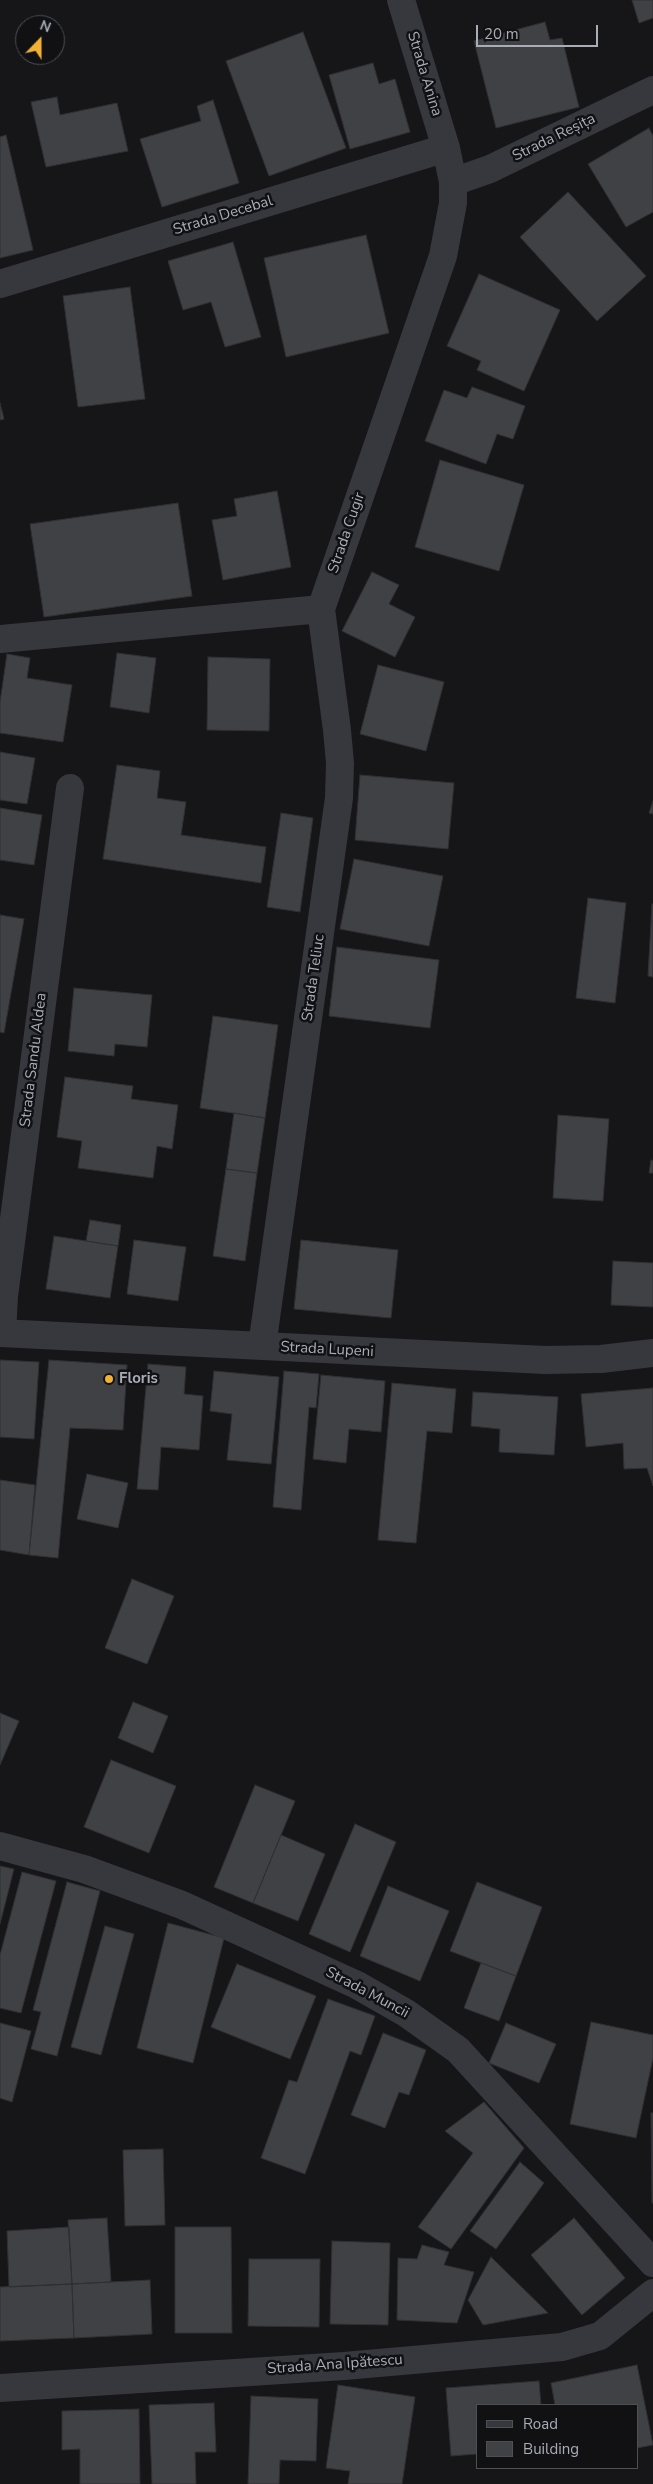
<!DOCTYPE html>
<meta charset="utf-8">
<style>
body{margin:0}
#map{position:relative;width:653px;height:2484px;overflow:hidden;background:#161618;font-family:"Nunito Sans",sans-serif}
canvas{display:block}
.legend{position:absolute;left:476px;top:2404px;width:162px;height:65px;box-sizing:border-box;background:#111113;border:1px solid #4d4f55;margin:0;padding:6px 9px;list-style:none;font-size:15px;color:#a8adb8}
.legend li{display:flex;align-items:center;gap:10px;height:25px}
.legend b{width:25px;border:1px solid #4d4f55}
.north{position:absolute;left:15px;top:15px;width:50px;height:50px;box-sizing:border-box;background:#111113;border:1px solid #4d4f55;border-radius:50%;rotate:22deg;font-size:14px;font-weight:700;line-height:20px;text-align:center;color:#a8adb8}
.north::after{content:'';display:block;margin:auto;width:18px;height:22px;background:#f2b134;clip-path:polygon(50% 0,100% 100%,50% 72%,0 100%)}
.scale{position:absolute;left:476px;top:25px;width:122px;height:22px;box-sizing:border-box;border:2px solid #a8adb8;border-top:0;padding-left:6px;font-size:15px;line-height:18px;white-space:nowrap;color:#a8adb8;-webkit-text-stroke:4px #111113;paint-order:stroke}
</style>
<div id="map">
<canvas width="653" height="2484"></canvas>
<ul class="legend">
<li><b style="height:6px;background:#37383d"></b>Road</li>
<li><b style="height:14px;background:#404145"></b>Building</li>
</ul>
<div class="north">N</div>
<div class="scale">20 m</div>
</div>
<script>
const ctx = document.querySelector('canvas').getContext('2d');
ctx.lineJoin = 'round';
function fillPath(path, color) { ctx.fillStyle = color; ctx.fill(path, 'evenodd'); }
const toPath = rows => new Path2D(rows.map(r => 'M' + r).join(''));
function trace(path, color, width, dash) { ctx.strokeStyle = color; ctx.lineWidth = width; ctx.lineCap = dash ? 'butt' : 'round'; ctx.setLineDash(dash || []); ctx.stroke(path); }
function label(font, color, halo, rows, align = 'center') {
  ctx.font = font + ' "Nunito Sans",sans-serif'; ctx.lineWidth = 5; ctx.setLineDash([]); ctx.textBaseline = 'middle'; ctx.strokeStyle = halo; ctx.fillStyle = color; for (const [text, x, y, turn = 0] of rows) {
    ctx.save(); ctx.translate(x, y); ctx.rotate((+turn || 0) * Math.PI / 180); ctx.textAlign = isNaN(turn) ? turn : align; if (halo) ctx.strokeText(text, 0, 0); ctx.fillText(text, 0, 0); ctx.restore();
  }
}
const building = toPath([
 [632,0,653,0,653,18,639,23,632,0],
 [545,22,550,40,562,38,579,107,496,128,474,41,545,22],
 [303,32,346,148,269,176,226,61,303,32],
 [373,63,379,84,395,79,410,132,350,149,329,75,373,63],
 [57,97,60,115,117,103,128,151,46,167,31,102,57,97],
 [213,100,239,183,162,207,140,139,201,121,197,106,213,100],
 [649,128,653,136,653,212,626,227,588,164,649,128],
 [6,135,33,250,0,258,0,137,6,135],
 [568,192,646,276,597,321,520,237,568,192],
 [366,235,389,333,286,357,264,258,366,235],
 [233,242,261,337,225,347,211,302,183,310,168,261,233,242],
 [479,274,560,310,524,391,477,370,481,361,447,346,479,274],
 [130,287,145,399,78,407,63,296,130,287],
 [472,387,525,406,513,439,497,434,486,464,425,441,444,390,467,398,472,387],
 [0,403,4,419,0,420,0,403],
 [440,460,524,485,499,571,415,547,440,460],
 [277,491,291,567,223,580,212,520,237,516,234,499,277,491],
 [178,503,192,596,44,617,30,524,178,503],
 [372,572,399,585,389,604,415,617,395,657,342,631,372,572],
 [117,653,156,658,149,713,110,707,117,653],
 [7,654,30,658,27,678,72,685,63,742,0,733,0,702,7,654],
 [208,657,270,659,269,731,207,730,208,657],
 [378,665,444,682,426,751,360,734,378,665],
 [0,752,35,758,27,804,0,800,0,752],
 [117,765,160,771,157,798,186,802,181,835,266,847,261,883,103,859,117,765],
 [360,775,454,783,448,849,355,840,360,775],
 [653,801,653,814,649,813,653,801],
 [0,808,42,815,34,865,0,860,0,808],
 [281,813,313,818,300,912,267,907,281,813],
 [354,859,443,876,429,946,340,929,354,859],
 [588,898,626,903,615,1003,576,998,588,898],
 [652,904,653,904,653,977,648,976,652,904],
 [0,915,24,919,4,1033,0,1032,0,915],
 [337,947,439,960,430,1028,329,1016,337,947],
 [74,988,152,995,147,1047,115,1044,114,1056,68,1051,74,988],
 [213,1016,278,1025,265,1118,200,1108,213,1016],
 [65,1077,133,1086,131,1099,178,1105,172,1149,157,1146,153,1178,78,1168,82,1141,57,1137,65,1077],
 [234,1113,265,1118,257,1173,226,1169,234,1113],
 [558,1115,609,1119,603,1201,553,1198,558,1115],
 [651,1160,653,1161,653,1173,649,1173,651,1160],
 [226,1169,257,1173,245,1261,213,1256,226,1169],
 [90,1220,121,1225,118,1246,86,1241,90,1220],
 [54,1236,118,1246,110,1298,46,1289,54,1236],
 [134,1240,186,1247,178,1301,127,1294,134,1240],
 [301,1240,398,1250,391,1318,294,1309,301,1240],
 [613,1261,653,1263,653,1307,611,1305,613,1261],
 [0,1360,39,1362,34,1439,0,1437,0,1360],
 [49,1360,127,1365,123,1430,70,1428,58,1558,29,1555,49,1360],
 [148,1364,186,1367,184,1394,203,1396,199,1450,161,1447,158,1490,137,1489,148,1364],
 [214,1371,279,1377,271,1464,227,1460,232,1414,210,1411,214,1371],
 [284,1371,319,1374,316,1408,309,1407,301,1510,273,1507,284,1371],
 [321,1375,385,1381,381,1432,349,1429,346,1463,313,1459,321,1375],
 [392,1383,456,1389,452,1433,427,1431,416,1543,378,1540,392,1383],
 [653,1388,653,1486,647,1468,624,1469,623,1443,586,1447,581,1394,653,1388],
 [473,1392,558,1397,554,1455,499,1452,500,1429,471,1426,473,1392],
 [87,1474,128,1483,118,1528,77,1519,87,1474],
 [0,1480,35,1485,29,1555,0,1550,0,1480],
 [132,1579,174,1596,147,1664,105,1648,132,1579],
 [133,1702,168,1716,153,1753,118,1738,133,1702],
 [0,1713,19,1721,0,1765,0,1713],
 [111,1760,176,1786,149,1853,84,1827,111,1760],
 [255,1785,295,1801,253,1903,214,1887,255,1785],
 [355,1824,396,1842,350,1952,309,1934,355,1824],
 [281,1835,325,1854,298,1921,253,1903,281,1835],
 [0,1866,14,1869,0,1924,0,1866],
 [22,1872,56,1881,21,2013,0,2008,0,1955,22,1872],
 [67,1882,100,1891,57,2056,31,2049,41,2012,33,2010,67,1882],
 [477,1882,542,1907,516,1976,450,1951,477,1882],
 [388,1886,449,1911,420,1981,360,1956,388,1886],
 [168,1923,224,1938,193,2063,137,2048,168,1923],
 [105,1926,134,1934,101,2055,71,2047,105,1926],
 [481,1963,516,1976,499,2021,464,2008,481,1963],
 [237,1964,316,1996,290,2059,211,2027,237,1964],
 [328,1999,375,2016,361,2055,350,2051,305,2174,261,2158,289,2080,297,2082,328,1999],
 [591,2022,653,2035,653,2058,636,2138,570,2124,591,2022],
 [0,2023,31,2031,12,2102,0,2098,0,2023],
 [506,2023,556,2044,539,2083,489,2063,506,2023],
 [383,2033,426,2050,409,2095,399,2092,385,2128,351,2115,383,2033],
 [484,2102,524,2148,451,2249,418,2227,473,2153,445,2131,484,2102],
 [651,2113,653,2113,653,2203,652,2203,651,2113],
 [163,2149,165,2225,125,2226,123,2150,163,2149],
 [520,2162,544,2183,496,2249,470,2231,520,2162],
 [107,2218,111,2282,72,2284,68,2220,107,2218],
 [574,2218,625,2278,582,2315,531,2255,574,2218],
 [69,2227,72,2284,9,2287,7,2231,69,2227],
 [175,2227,231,2227,232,2333,175,2333,175,2227],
 [332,2241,390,2243,388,2325,330,2324,332,2241],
 [422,2245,449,2252,444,2265,474,2272,457,2323,397,2320,398,2258,417,2259,422,2245],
 [491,2257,548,2313,483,2325,468,2300,491,2257],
 [249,2259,320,2259,319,2327,248,2326,249,2259],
 [150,2280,152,2334,74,2338,72,2284,150,2280],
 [72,2284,74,2338,0,2341,0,2287,72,2284],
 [637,2365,653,2445,637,2448,637,2405,555,2405,551,2383,637,2365],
 [539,2381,541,2405,477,2405,477,2454,451,2456,446,2388,539,2381],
 [338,2385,415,2397,402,2484,348,2484,350,2471,326,2468,338,2385],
 [251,2396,318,2399,316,2461,280,2460,279,2484,248,2484,251,2396],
 [214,2403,216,2452,195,2452,196,2484,152,2484,149,2405,214,2403],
 [139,2409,140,2484,80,2484,80,2449,62,2450,62,2411,139,2409]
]);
fillPath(building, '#404145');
trace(building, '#303034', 1);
trace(toPath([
 [453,182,490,169,653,90],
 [0,284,446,148],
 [0,639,321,609,443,256,453,203,453,182,446,148,401,0],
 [0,1333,545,1360,601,1359,653,1353],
 [2,1333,4,1296,70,788],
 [262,1346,339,798,340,763,337,730,321,609],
 [0,1846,84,1869,182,1905,357,1985,406,2013,458,2050,653,2263],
 [0,2388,344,2366,562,2347,600,2336,653,2293]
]), '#37383d', 28);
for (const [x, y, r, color] of [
 [109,1379,5,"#f2b134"]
]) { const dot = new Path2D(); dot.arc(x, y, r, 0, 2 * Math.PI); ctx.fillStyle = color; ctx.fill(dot); trace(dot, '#111113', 2); }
label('15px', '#a8adb8', '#111113', [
 ["Strada Anina",424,74,73],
 ["Strada Reșița",554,138,-26],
 ["Strada Decebal",223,216,-17],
 ["Strada Cugir",347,533,-71],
 ["Strada Teliuc",314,978,-82],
 ["Strada Sandu Aldea",34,1060,-83],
 ["Strada Lupeni",327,1350,3],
 ["Strada Muncii",367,1993,28],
 ["Strada Ana Ipătescu",335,2365,-4]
]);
label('bold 15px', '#a8adb8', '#111113', [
 ["Floris",119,1379]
], 'left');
</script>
